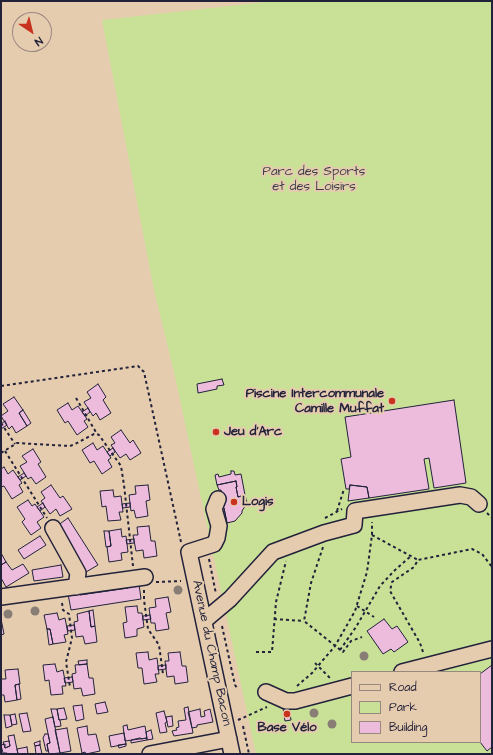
<!DOCTYPE html>
<meta charset="utf-8">
<style>
body{margin:0}
#map{position:relative;width:493px;height:755px;overflow:hidden;background:#e6ccae;font-family:"Architects Daughter",sans-serif}
canvas{display:block}
.frame{position:absolute;inset:0;border:2px solid #22223b;pointer-events:none}
.legend{position:absolute;left:351px;top:671px;width:130px;height:72px;box-sizing:border-box;background:#e6ccae;border:1px solid #988880;margin:0;padding:5px 7px;list-style:none;font-size:12px;color:#22223b}
.legend li{display:flex;align-items:center;gap:8px;height:20px}
.legend b{width:20px;border:1px solid #988880}
.north{position:absolute;left:12px;top:12px;width:40px;height:40px;box-sizing:border-box;background:#e6ccae;border:1px solid #988880;border-radius:50%;rotate:145deg;font-size:11px;font-weight:700;line-height:16px;text-align:center;color:#22223b}
.north::after{content:'';display:block;margin:auto;width:14px;height:18px;background:#c8321e;clip-path:polygon(50% 0,100% 100%,50% 72%,0 100%)}
</style>
<div id="map">
<canvas width="493" height="755"></canvas>
<div class="frame"></div>
<ul class="legend">
<li><b style="height:5px;background:#e6ccae"></b>Road</li>
<li><b style="height:11px;background:#c9e197"></b>Park</li>
<li><b style="height:11px;background:#edbcdd"></b>Building</li>
</ul>
<div class="north">N</div>
</div>
<script>
const ctx = document.querySelector('canvas').getContext('2d');
ctx.lineJoin = 'round';
function fillPath(path, color) { ctx.fillStyle = color; ctx.fill(path, 'evenodd'); }
const toPath = rows => new Path2D(rows.map(r => 'M' + r).join(''));
function trace(path, color, width, dash) { ctx.strokeStyle = color; ctx.lineWidth = width; ctx.lineCap = dash ? 'butt' : 'round'; ctx.setLineDash(dash || []); ctx.stroke(path); }
function label(font, color, halo, rows, align = 'center') {
  ctx.font = font + ' "Architects Daughter",sans-serif'; ctx.lineWidth = 4; ctx.setLineDash([]); ctx.textBaseline = 'middle'; ctx.strokeStyle = halo; ctx.fillStyle = color; for (const [text, x, y, turn = 0] of rows) {
    ctx.save(); ctx.translate(x, y); ctx.rotate((+turn || 0) * Math.PI / 180); ctx.textAlign = isNaN(turn) ? turn : align; if (halo) ctx.strokeText(text, 0, 0); ctx.fillText(text, 0, 0); ctx.restore();
  }
}
fillPath(toPath([
 [274,1,492,1,492,754,256,754,174,372,154,290,102,20],
 [352,672,480,672,480,742,352,742]
]), '#c9e197');
const building = toPath([
 [222,379,224,385,217,386,217,389,198,393,197,384,222,379],
 [98,384,106,397,103,400,111,413,100,420,96,413,93,416,84,402,91,398,87,392,98,384],
 [14,397,23,410,19,413,27,426,16,433,12,426,9,429,1,416,8,411,3,404,14,397],
 [454,400,466,483,434,488,429,458,424,459,429,489,369,498,367,487,350,485,349,489,346,489,341,459,351,457,345,417,454,400],
 [68,403,72,410,78,406,87,419,84,421,88,427,77,435,68,421,65,423,57,410,68,403],
 [88,408,90,412,85,416,82,412,88,408],
 [23,410,31,423,27,426,19,413,23,410],
 [5,421,7,425,1,429,1,424,5,421],
 [121,430,130,443,133,440,141,453,130,460,126,454,120,458,111,445,115,443,111,437,121,430],
 [93,443,97,450,103,446,111,458,108,460,112,467,102,474,94,461,90,463,82,450,93,443],
 [113,448,115,452,110,456,107,452,113,448],
 [33,449,41,462,38,464,46,477,36,484,31,477,28,479,20,466,27,462,22,456,33,449],
 [4,467,8,474,13,470,22,483,19,485,23,492,12,499,4,486,1,487,1,469,4,467],
 [231,471,234,471,235,475,241,474,245,495,238,497,236,487,237,487,236,481,217,485,215,475,218,474,219,477,231,474,231,471],
 [24,473,26,476,20,480,18,477,24,473],
 [236,481,237,487,236,487,238,497,245,495,247,503,242,511,242,513,235,521,227,523,224,508,222,508,223,501,221,490,219,490,217,485,236,481],
 [51,485,60,498,63,496,72,509,60,516,56,509,50,514,41,501,45,498,41,492,51,485],
 [148,485,150,500,146,501,148,516,136,518,134,510,131,511,129,495,136,494,135,486,148,485],
 [350,485,367,487,369,498,348,501,350,485],
 [113,490,114,497,121,496,123,512,119,512,121,520,108,521,106,506,102,507,100,491,113,490],
 [28,500,32,506,35,504,44,517,37,522,41,528,31,535,22,522,25,519,17,507,28,500],
 [43,503,45,507,40,511,37,507,43,503],
 [130,503,130,507,123,508,122,504,130,503],
 [222,508,224,508,227,523,225,523,222,508],
 [68,518,98,565,86,572,57,526,68,518],
 [149,526,151,541,155,541,157,556,144,558,143,550,136,551,133,535,138,535,137,527,149,526],
 [121,529,122,537,126,536,128,552,121,553,122,560,109,562,107,547,111,546,109,531,121,529],
 [104,531,109,531,111,546,106,547,104,531],
 [40,536,46,545,24,559,18,550,40,536],
 [134,539,134,543,127,544,126,540,134,539],
 [1,553,6,562,1,565,1,553],
 [6,562,12,570,23,564,29,573,6,587,1,578,1,565,6,562],
 [61,565,63,577,34,581,32,570,61,565],
 [139,584,141,599,71,610,68,594,79,593,80,595,128,588,128,586,139,584],
 [168,597,171,612,166,613,169,629,156,631,155,623,151,623,149,608,156,607,155,599,168,597],
 [137,606,138,613,142,613,144,627,137,629,137,636,125,638,123,623,127,622,125,607,137,606],
 [93,610,95,626,91,627,89,611,93,610],
 [89,611,91,627,95,626,97,642,85,644,83,636,76,637,74,622,78,621,77,614,89,611],
 [57,613,59,620,65,618,68,634,64,635,66,642,53,644,50,629,47,629,44,615,57,613],
 [150,615,151,619,143,620,143,616,150,615],
 [1,619,4,634,1,635,1,619],
 [384,619,392,629,397,626,408,642,394,652,391,649,383,654,367,631,384,619],
 [74,625,75,630,68,631,67,626,74,625],
 [47,629,50,629,53,644,49,645,47,629],
 [148,652,149,660,157,658,159,674,155,674,157,682,144,684,142,668,138,668,136,653,148,652],
 [180,652,182,666,186,666,188,682,175,684,174,676,167,677,165,661,169,661,168,653,180,652],
 [87,660,87,664,79,665,78,661,87,660],
 [55,664,57,672,63,670,66,686,62,686,63,694,51,695,49,680,45,681,43,665,55,664],
 [87,664,89,678,93,678,95,694,83,696,81,688,74,689,72,674,76,673,75,665,87,664],
 [166,665,166,669,158,670,158,666,166,665],
 [492,665,492,747,487,751,480,742,480,674,492,665],
 [18,669,20,684,15,685,17,700,5,702,4,695,1,695,1,679,6,679,5,670,18,669],
 [72,677,73,682,65,683,64,678,72,677],
 [19,684,21,699,17,700,15,685,19,684],
 [105,702,108,712,97,714,95,704,105,702],
 [82,705,84,719,76,721,73,706,82,705],
 [188,707,193,733,174,736,172,731,177,730,176,728,179,727,178,721,186,720,184,708,188,707],
 [289,707,291,720,285,721,283,708,289,707],
 [64,708,67,719,59,720,57,709,64,708],
 [51,709,57,709,59,720,60,720,61,726,55,727,51,709],
 [200,709,201,717,205,716,204,711,210,709,213,722,197,725,197,727,192,728,188,712,200,709],
 [164,711,167,722,165,723,167,732,160,733,156,713,164,711],
 [27,713,31,731,23,732,19,714,27,713],
 [15,714,17,724,12,725,10,715,15,714],
 [4,715,10,715,12,726,6,728,4,715],
 [172,716,173,726,168,727,166,717,172,716],
 [53,717,60,753,49,754,47,744,50,743,45,719,53,717],
 [127,725,128,730,145,726,147,738,125,741,123,726,127,725],
 [87,726,88,735,96,734,100,751,86,754,85,752,82,753,77,728,87,726],
 [67,728,71,751,60,753,55,730,67,728],
 [151,730,153,739,147,740,146,732,151,730],
 [124,733,126,744,111,747,109,736,124,733],
 [45,734,48,734,50,743,47,744,48,751,46,751,43,738,45,734],
 [14,735,18,754,7,754,7,753,3,753,1,745,5,744,5,748,10,746,8,736,14,735],
 [140,738,141,739,147,738,147,740,131,743,131,740,140,738],
 [9,741,10,746,5,748,3,742,9,741],
 [40,741,40,745,35,746,34,743,40,741],
 [126,744,126,746,119,748,118,745,126,744],
 [40,745,42,754,36,754,35,746,40,745],
 [27,747,28,754,18,754,17,749,27,747]
]);
fillPath(building, '#edbcdd');
trace(building, '#22223b', 1);
const minor = toPath([
 [218,499,214,509,219,526,217,538,214,544,189,552,232,754],
 [53,528,78,573,76,587],
 [1,597,145,577],
 [205,620,230,599,273,552,324,533,354,525,355,511,460,495,471,497,479,504],
 [402,672,492,649],
 [266,692,286,701,295,701,352,686],
 [150,754,229,739]
]);
trace(minor, '#22223b', 18);
trace(toPath([
 [1,386,138,366,144,372,181,542],
 [76,398,97,434],
 [1,423,15,444],
 [5,451,47,518],
 [1,453,17,443,70,446,75,444,94,434,97,434,99,435,121,466,124,485,133,566],
 [337,511,344,489],
 [487,513,492,518],
 [325,518,342,509],
 [372,535,418,560],
 [323,547,311,583,304,621,343,652,351,641,362,637],
 [209,559,216,594],
 [156,582,181,581],
 [144,590,144,600,148,629,159,645,163,674],
 [62,603,63,610,69,614,72,638,66,662,70,687],
 [357,606,374,617],
 [274,619,304,621],
 [222,626,235,685,238,689],
 [340,650,356,627,380,586,394,571,411,556],
 [256,652,272,652,276,602,286,561],
 [423,652,420,643,390,591,392,582,414,567,418,560,472,549,482,554,492,567],
 [315,663,330,678],
 [297,686,312,673,335,646,355,611,367,572,372,535,372,522],
 [238,720,267,707],
 [243,726,249,754]
]), '#22223b', 2, [3, 3]);
trace(minor, '#e6ccae', 15);
ctx.fillStyle = '#887e76';
for (const [x, y] of [
 [178,590],
 [35,611],
 [8,614],
 [364,656],
 [314,713],
 [332,724]
]) { ctx.beginPath(); ctx.arc(x, y, 4.5, 0, 2 * Math.PI); ctx.fill(); }
for (const [x, y, r, color] of [
 [392,401,4,"#c8321e"],
 [216,432,4,"#c8321e"],
 [234,502,4,"#c8321e"],
 [287,714,4,"#c8321e"]
]) { const dot = new Path2D(); dot.arc(x, y, r, 0, 2 * Math.PI); ctx.fillStyle = color; ctx.fill(dot); trace(dot, '#e6ccae', 1.5); }
label('13px', '#3b3f49', '#e6ccae', [
 ["Parc des Sports",314,172],
 ["et des Loisirs",314,187]
]);
label('bold 13px', '#22223b', '#e6ccae', [
 ["Piscine Intercommunale",384,394,"right"],
 ["Camille Muffat",384,409,"right"],
 ["Jeu d'Arc",224,432],
 ["Logis",242,502],
 ["Base Vélo",287,728,"center"]
], 'left');
label('13px', '#22223b', '#e6ccae', [
 ["Avenue du Champ Bacon",211,653,78]
]);
</script>
